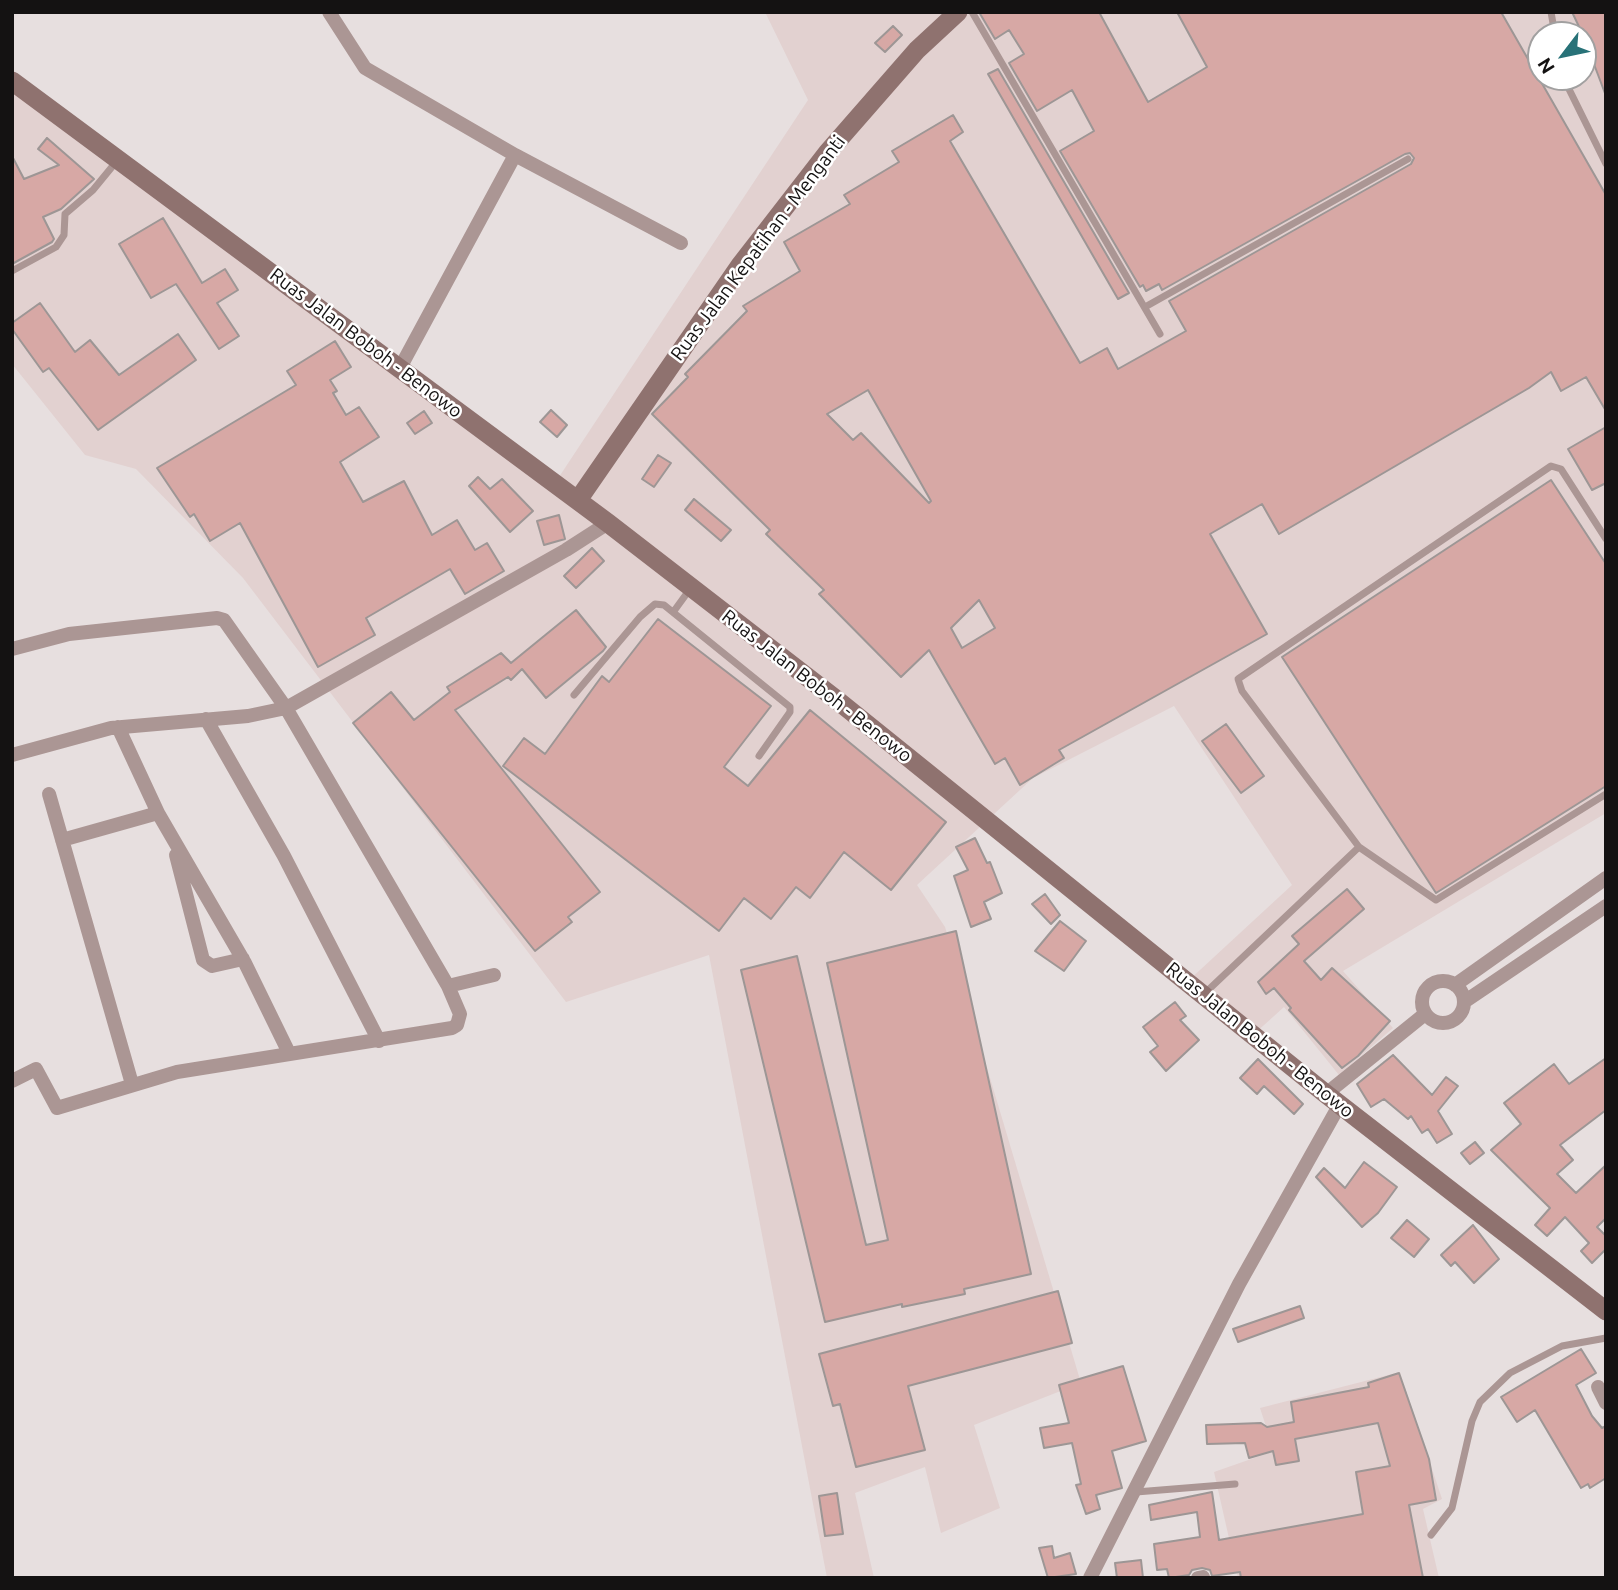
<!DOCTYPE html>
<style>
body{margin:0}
#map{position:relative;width:1618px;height:1590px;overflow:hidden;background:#e7dfdf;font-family:Ubuntu,sans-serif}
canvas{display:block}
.frame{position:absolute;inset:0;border:14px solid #141212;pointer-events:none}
.north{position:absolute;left:1527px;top:21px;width:70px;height:70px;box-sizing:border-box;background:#fff;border:2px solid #a1a0a0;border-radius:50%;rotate:238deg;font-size:19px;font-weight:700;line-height:28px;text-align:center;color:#141212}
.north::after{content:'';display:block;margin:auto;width:24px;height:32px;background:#287278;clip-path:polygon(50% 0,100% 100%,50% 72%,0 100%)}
</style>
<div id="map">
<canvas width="1618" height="1590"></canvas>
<div class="frame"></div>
<div class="north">N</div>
</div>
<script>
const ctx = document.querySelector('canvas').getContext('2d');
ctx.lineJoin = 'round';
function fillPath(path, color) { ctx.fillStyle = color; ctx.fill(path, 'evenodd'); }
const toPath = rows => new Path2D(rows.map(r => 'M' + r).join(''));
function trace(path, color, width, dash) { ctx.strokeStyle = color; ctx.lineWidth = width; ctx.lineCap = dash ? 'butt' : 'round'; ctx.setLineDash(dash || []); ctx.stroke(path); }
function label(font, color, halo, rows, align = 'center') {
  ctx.font = font + ' Ubuntu,sans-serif'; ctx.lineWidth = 5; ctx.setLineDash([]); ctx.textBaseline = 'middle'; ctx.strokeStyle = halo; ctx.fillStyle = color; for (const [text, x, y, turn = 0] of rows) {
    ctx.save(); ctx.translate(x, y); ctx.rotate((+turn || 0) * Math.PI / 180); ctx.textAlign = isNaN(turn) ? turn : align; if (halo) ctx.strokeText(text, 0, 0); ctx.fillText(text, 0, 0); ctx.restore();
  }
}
fillPath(toPath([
 [765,12,1606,12,1606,813,1343,971,1393,1028,1339,1075,1284,1007,1253,1035,1187,982,1292,885,1174,706,1033,778,917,885,945,927,1081,1383,974,1425,1000,1508,941,1533,925,1467,855,1493,874,1578,827,1578,709,955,566,1002,243,578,136,469,85,455,12,364,12,81,555,483,808,100],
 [1541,35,1583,35,1583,77,1541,77],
 [1400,1372,1442,1499,1423,1509,1439,1578,1238,1578,1214,1472,1274,1451,1260,1408]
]), '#e2d1d0');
const building = toPath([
 [979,12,1099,12,1148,102,1207,67,1177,12,1501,12,1606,195,1606,411,1586,377,1561,391,1551,372,1529,388,1279,534,1262,504,1210,534,1267,634,1059,750,1064,758,1020,785,1005,758,995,764,929,650,901,677,819,594,824,590,766,534,770,530,652,414,688,377,685,374,747,311,743,306,800,271,784,242,850,204,844,195,899,162,892,151,953,115,963,132,950,141,1080,363,1107,348,1118,369,1186,331,1169,301,1411,164,1414,158,1410,153,1405,154,1162,290,1159,284,1146,291,1143,285,1140,287,1060,151,1094,131,1072,90,1037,111,1009,63,1024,54,1009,30,995,39,979,12],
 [868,390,931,501,929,503,861,433,853,440,827,414,868,390],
 [979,600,995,628,962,648,951,628,979,600],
 [1572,12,1606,12,1606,96,1583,35,1572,12],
 [893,26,902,35,885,52,875,43,893,26],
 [998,69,1129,293,1118,299,988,74,998,69],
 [47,138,94,179,61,209,43,217,54,239,52,242,12,264,12,156,24,179,59,165,38,149,47,138],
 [163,218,202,283,225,269,238,290,217,303,239,336,219,349,176,284,151,298,119,244,163,218],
 [40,303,75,352,90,340,119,375,178,334,196,360,98,430,49,368,43,372,12,329,12,323,40,303],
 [335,341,351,367,330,380,337,391,333,393,346,415,359,407,379,437,340,462,363,502,404,481,432,535,457,520,475,550,487,543,504,571,465,594,450,569,366,618,375,635,318,667,240,523,210,541,194,514,190,517,157,468,296,385,287,371,335,341],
 [551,410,567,425,557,437,540,422,551,410],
 [424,411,432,423,415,434,407,423,424,411],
 [1606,427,1606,483,1592,490,1568,449,1606,427],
 [658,455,671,463,654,487,642,479,658,455],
 [478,477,490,489,502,479,533,511,510,532,469,486,478,477],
 [1551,480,1606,564,1606,786,1436,893,1282,657,1551,480],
 [694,499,731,530,721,541,685,510,694,499],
 [559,515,565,539,544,545,537,521,559,515],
 [592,548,604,561,576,588,564,576,592,548],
 [576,610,606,647,603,651,546,698,522,669,511,680,508,677,455,710,600,892,568,917,572,922,535,951,353,723,391,692,414,720,450,692,447,687,501,653,511,663,576,610],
 [658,619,771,706,724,767,748,786,810,710,946,822,891,890,844,852,810,898,796,887,771,919,744,898,719,931,503,766,524,738,545,754,602,676,609,682,658,619],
 [1226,724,1264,776,1241,793,1202,741,1226,724],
 [975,838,987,863,990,862,1002,893,984,902,991,919,971,927,954,876,968,870,956,847,975,838],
 [1347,889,1364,909,1304,961,1321,980,1332,968,1390,1021,1358,1056,1342,1068,1289,1010,1291,1008,1274,988,1266,994,1258,982,1299,944,1292,936,1347,889],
 [1045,894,1060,915,1051,924,1032,904,1045,894],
 [1060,921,1086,941,1064,971,1035,951,1060,921],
 [956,931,1031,1274,964,1289,965,1294,902,1307,902,1304,825,1322,741,970,797,956,866,1245,888,1240,827,963,956,931],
 [1175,1002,1186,1016,1180,1020,1199,1040,1166,1071,1150,1052,1158,1046,1143,1027,1175,1002],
 [1393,1055,1432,1095,1446,1077,1458,1086,1438,1111,1452,1134,1437,1143,1428,1129,1422,1133,1411,1116,1408,1119,1384,1099,1371,1107,1357,1084,1393,1055],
 [1606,1058,1606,1110,1560,1145,1573,1160,1557,1174,1576,1193,1606,1165,1606,1218,1597,1227,1606,1236,1606,1249,1592,1263,1581,1251,1589,1243,1565,1217,1547,1236,1535,1225,1550,1208,1491,1150,1521,1124,1504,1103,1554,1064,1569,1084,1606,1058],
 [1258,1059,1303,1104,1294,1114,1264,1086,1257,1094,1240,1078,1258,1059],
 [1475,1142,1484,1153,1470,1164,1461,1153,1475,1142],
 [1364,1162,1397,1187,1378,1213,1362,1227,1316,1177,1324,1168,1345,1188,1364,1162],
 [1407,1220,1429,1239,1414,1257,1391,1238,1407,1220],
 [1473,1225,1499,1259,1474,1283,1455,1262,1451,1266,1441,1255,1473,1225],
 [1058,1291,1072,1343,908,1386,925,1450,856,1467,840,1404,833,1406,819,1354,1058,1291],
 [1300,1306,1304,1318,1238,1342,1233,1329,1300,1306],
 [1581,1349,1596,1373,1576,1385,1592,1416,1602,1428,1606,1426,1606,1478,1590,1488,1588,1484,1581,1488,1535,1410,1517,1422,1501,1397,1581,1349],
 [1123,1366,1146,1441,1112,1451,1122,1488,1096,1495,1100,1509,1086,1514,1076,1485,1081,1484,1072,1443,1044,1448,1040,1428,1069,1423,1059,1385,1123,1366],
 [1399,1373,1429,1459,1436,1500,1409,1505,1423,1578,1241,1578,1240,1572,1212,1576,1210,1570,1202,1568,1192,1570,1189,1575,1169,1578,1167,1569,1157,1570,1154,1544,1200,1537,1197,1512,1151,1520,1149,1505,1212,1492,1219,1540,1363,1514,1356,1472,1390,1466,1378,1423,1295,1439,1299,1461,1276,1465,1273,1451,1249,1458,1245,1443,1207,1444,1206,1425,1261,1423,1267,1427,1294,1422,1291,1402,1369,1387,1368,1383,1399,1373],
 [837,1493,843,1534,825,1536,819,1496,837,1493],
 [1052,1546,1054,1558,1070,1553,1076,1574,1048,1578,1039,1548,1052,1546],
 [1141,1560,1143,1578,1117,1578,1115,1563,1141,1560]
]);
fillPath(building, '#d7a8a5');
trace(building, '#9d9695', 2);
trace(toPath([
 [972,12,1160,334],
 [1551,12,1555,35],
 [1563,77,1606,164],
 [12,271,56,247,64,235,65,214,93,190,116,162],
 [1145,307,1408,159],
 [1606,539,1561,469,1551,466,1238,679,1242,691,1359,847,1436,900,1606,794],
 [674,611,690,589],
 [574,695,640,617,655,604,664,605,790,707,790,712,759,756],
 [1204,994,1359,847],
 [1136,1492,1235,1484],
 [1431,1535,1452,1508,1472,1421,1480,1402,1510,1373,1562,1346,1606,1338]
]), '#ab9694', 7);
trace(toPath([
 [329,12,365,68,515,155],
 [400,368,515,155,681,243],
 [12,649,69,634,217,618,224,620,286,708,448,986,460,1014,457,1025,452,1028,177,1072,57,1108,36,1069,12,1081],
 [206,719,284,856,379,1041],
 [118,727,158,813,245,963,289,1053],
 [12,755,111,728,248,716,286,708,566,550,608,523],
 [49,794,132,1084],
 [62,840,158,813],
 [176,855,203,960,212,966,243,959],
 '1422 1002a21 21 0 1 1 42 0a21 21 0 1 1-42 0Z',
 [1455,985,1606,878],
 [448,986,494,975],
 [1464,1002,1606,906],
 [1326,1094,1425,1014],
 [1598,1387,1606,1403],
 [1090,1578,1239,1284,1340,1104],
 [1198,1578,1203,1577]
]), '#ab9694', 14);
trace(toPath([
 [12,81,608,523,837,700,1326,1094,1606,1311],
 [578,500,741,264,827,153,917,50,958,12]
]), '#8f726f', 19);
label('19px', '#141212', '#fff', [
 ["Ruas Jalan Kepatihan - Menganti",758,248,-53],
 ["Ruas Jalan Boboh - Benowo",366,343,37],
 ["Ruas Jalan Boboh - Benowo",817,686,38],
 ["Ruas Jalan Boboh - Benowo",1260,1040,39]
]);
</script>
